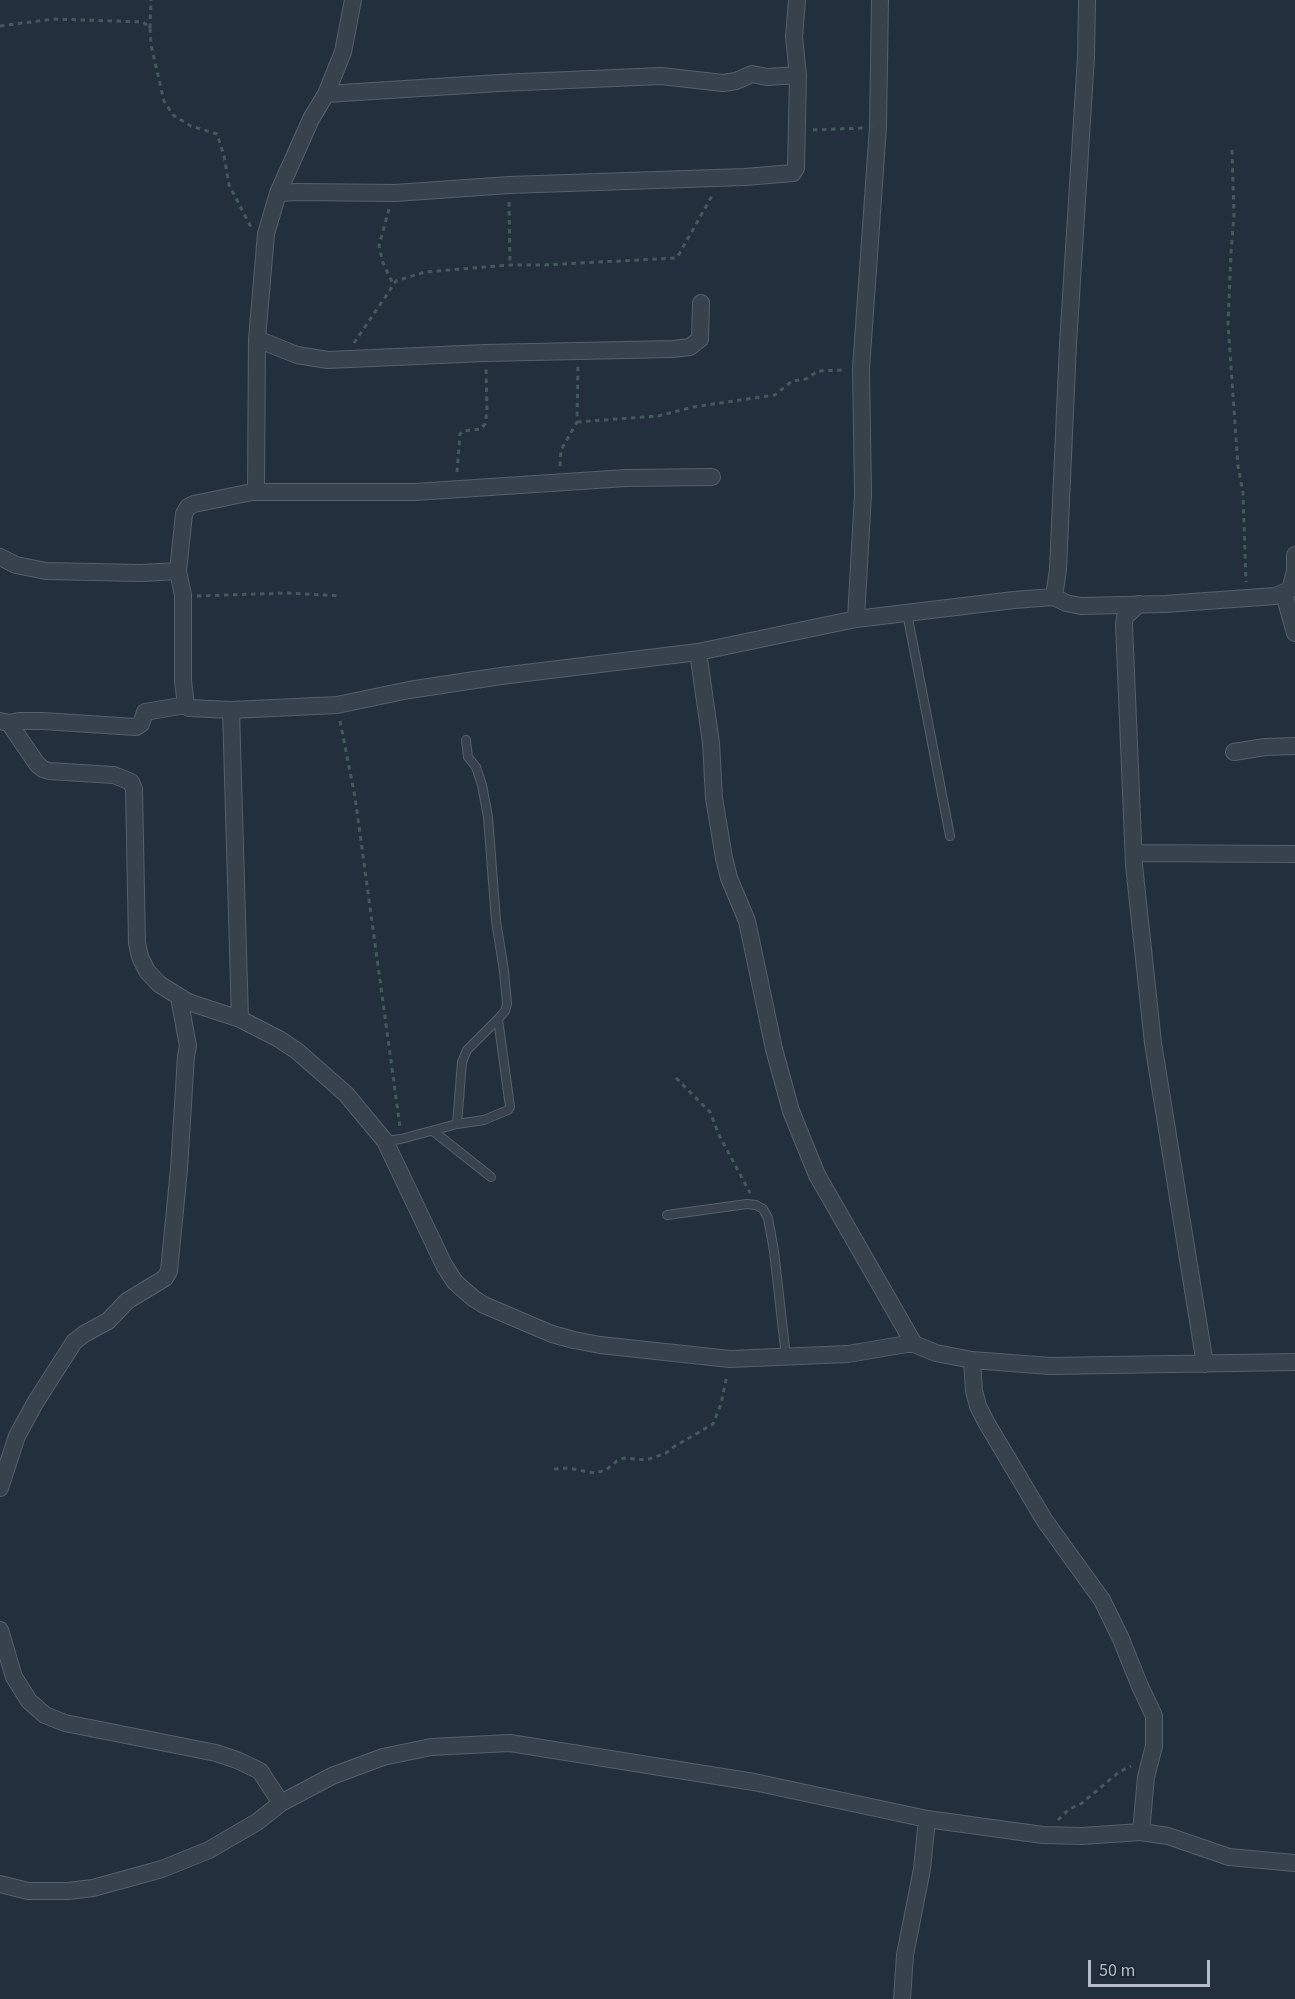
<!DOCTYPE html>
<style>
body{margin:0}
#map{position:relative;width:1295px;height:1999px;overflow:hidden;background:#242f3e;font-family:"Source Sans 3",sans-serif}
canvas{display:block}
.scale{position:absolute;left:1088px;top:1960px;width:122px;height:27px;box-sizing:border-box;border:3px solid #b4bcc9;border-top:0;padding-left:8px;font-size:18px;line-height:21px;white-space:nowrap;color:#b4bcc9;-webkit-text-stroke:4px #1d2633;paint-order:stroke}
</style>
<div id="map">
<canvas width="1295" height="1999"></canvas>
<div class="scale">50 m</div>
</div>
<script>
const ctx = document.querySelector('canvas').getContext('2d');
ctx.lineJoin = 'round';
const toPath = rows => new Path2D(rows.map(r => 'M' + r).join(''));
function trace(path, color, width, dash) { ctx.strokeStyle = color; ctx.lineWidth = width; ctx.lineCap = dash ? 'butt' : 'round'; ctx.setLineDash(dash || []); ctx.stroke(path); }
const service = toPath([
 [907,613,950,836],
 [457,1124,462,1062,467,1050,498,1019,505,1011,507,1004,504,971,496,921,488,817,482,785,476,767,468,757,466,740],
 [433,1131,491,1177],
 [385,1141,401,1139,457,1124,484,1120,508,1110,510,1107,498,1019],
 [667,1215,747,1204,756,1205,763,1209,768,1218,774,1251,786,1357]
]);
const minor = toPath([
 [353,0,343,52,326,94,311,119,278,193,266,234,257,339,256,487,252,492,194,504,188,507,184,514,178,571,183,595,183,681,186,705,189,708,231,710,337,705,409,690,501,676,698,652,856,619,1014,600,1054,597,1066,603,1081,606,1165,604,1275,596,1290,590,1295,571,1295,555],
 [326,94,499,83,661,76,723,83,736,81,752,74,767,77,798,75],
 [278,193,297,192,395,193,509,185,745,177,793,173,796,168,798,75,794,37,797,0],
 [257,339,297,355,328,360,485,353,673,349,690,347,700,339,701,303],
 [252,492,415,492,626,478,712,477],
 [0,557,16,565,46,571,141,573,178,571],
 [1284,594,1295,633],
 [1054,597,1058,569,1068,344,1086,57,1087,0],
 [1139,604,1125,617,1124,624,1134,865,1153,1043,1205,1364],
 [856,619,863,494,861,369,878,127,880,0],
 [698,652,711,743,714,798,724,858,729,878,747,921,774,1049,791,1111,817,1175,914,1344],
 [231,710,240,1019],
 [0,721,9,723,37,764,43,769,49,771,114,775,131,782,134,789,137,943,140,957,147,971,159,984,188,1002,240,1019,279,1039,297,1051,346,1094,385,1141,444,1265,455,1282,473,1298,484,1305,552,1334,574,1340,600,1345,730,1359,848,1354,907,1344,914,1344,936,1353,972,1360,1050,1366,1295,1362],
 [9,723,19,721,43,721,136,727,141,724,145,712,186,705],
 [1234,752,1265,747,1295,746],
 [1134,853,1295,854],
 [972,1360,974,1391,978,1406,986,1422,1045,1521,1102,1600,1121,1639,1139,1684,1154,1716,1154,1746,1146,1777,1141,1832],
 [0,1488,17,1436,35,1403,74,1342,84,1334,108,1321,127,1301,165,1278,169,1271,179,1169,186,1056,188,1046,179,997],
 [0,1630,14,1677,29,1701,45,1715,65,1723,216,1753,237,1760,260,1771,281,1803],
 [0,1884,28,1891,68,1891,93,1888,162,1869,209,1850,257,1822,281,1803,332,1776,383,1757,431,1747,510,1743,754,1782,927,1819,1043,1835,1082,1836,1141,1832,1168,1836,1229,1857,1295,1863],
 [902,1999,905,1955,922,1869,927,1819]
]);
trace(service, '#565f6c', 10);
trace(minor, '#565f6c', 18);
trace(toPath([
 [0,26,54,19,143,22,150,28,151,45,164,101,173,115,191,126,217,134,224,156,229,185,251,227],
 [150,28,151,0],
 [813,130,864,128],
 [1232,150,1234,215,1231,252,1228,324,1238,466,1243,493,1246,582],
 [509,202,510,264],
 [389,209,379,246,383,263,393,284],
 [354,343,396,281,425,272,510,265,544,265,675,258,678,256,713,194],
 [577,422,658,416,693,407,775,395,792,381,806,379,818,371,844,370],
 [560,466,561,450,577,422,578,366],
 [457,472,460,434,463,431,481,429,485,424,487,411,486,369],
 [197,596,288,593,341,596],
 [340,721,355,797,400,1127],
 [676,1078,710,1112,719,1135,750,1193],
 [554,1469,568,1468,595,1473,606,1470,617,1461,624,1458,646,1460,666,1453,675,1446,713,1424,721,1404,727,1375],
 [1058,1820,1068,1810,1082,1803,1119,1772,1131,1766]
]), '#44595c', 3, [4.5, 4.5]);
trace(service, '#38414e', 8);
trace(minor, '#38414e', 16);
</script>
